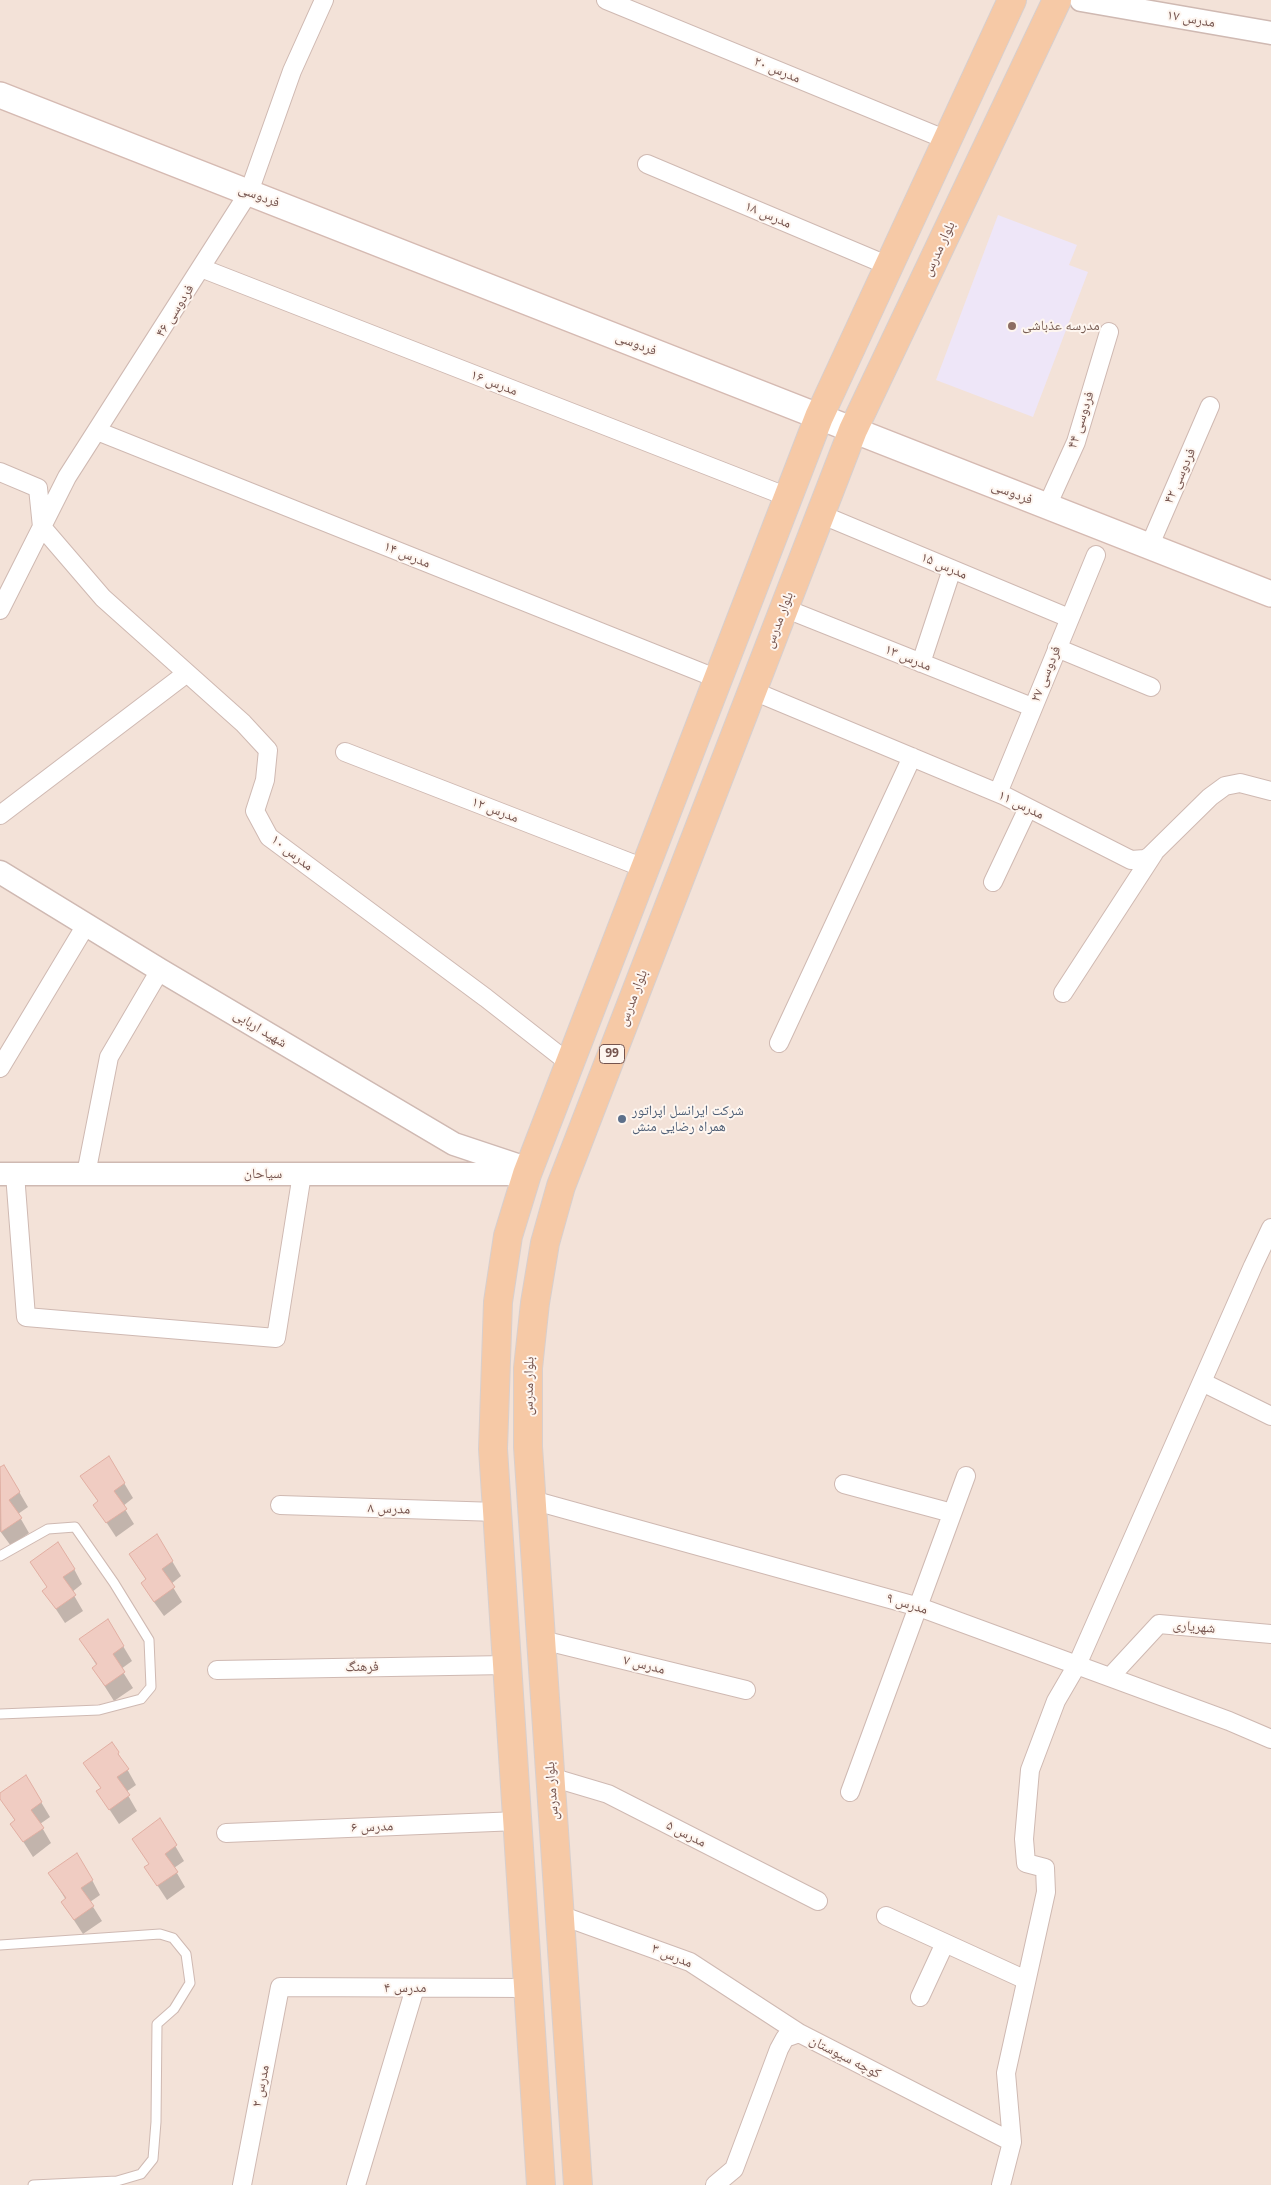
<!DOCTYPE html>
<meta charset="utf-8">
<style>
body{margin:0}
canvas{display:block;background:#fcf1e9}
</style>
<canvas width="1271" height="2185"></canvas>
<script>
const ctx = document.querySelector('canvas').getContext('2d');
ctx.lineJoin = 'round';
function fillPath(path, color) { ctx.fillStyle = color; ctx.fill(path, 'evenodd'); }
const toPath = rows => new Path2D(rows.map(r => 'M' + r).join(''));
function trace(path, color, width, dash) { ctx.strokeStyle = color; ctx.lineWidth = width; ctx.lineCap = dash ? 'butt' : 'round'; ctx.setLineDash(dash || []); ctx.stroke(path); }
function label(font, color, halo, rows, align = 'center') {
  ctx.font = font + ' "Open Sans","Noto Naskh Arabic",sans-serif'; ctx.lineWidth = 4; ctx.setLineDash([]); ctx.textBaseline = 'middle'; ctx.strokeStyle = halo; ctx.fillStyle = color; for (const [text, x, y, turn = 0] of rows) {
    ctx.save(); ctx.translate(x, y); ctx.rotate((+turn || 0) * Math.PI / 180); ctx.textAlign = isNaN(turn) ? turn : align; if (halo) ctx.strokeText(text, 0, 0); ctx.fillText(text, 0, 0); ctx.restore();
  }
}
fillPath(toPath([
 [0,0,1271,0,1271,2185,0,2185]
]), '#f3e2d8');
fillPath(toPath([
 [998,215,1077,245,1069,265,1088,272,1033,417,936,380]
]), '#eee6f8');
fillPath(toPath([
 [4,1466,28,1507,18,1514,29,1533,11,1546,0,1531,0,1469],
 [82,1476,124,1483,133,1498,123,1506,134,1524,116,1537,95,1505,99,1502],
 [157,1536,181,1576,171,1584,182,1602,164,1616,151,1598,147,1581,130,1555],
 [31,1563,74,1569,82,1584,72,1592,83,1611,65,1623,44,1591,48,1588],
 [108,1621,132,1661,121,1669,133,1688,114,1701,93,1668,97,1666,81,1640],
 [118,1753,136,1785,126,1792,137,1811,119,1824,98,1792,102,1789,94,1778],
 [26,1777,50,1817,40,1824,51,1843,33,1857,12,1824,16,1822,0,1797,0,1795],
 [160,1820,184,1861,174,1868,185,1887,167,1900,146,1868,150,1865,133,1839],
 [50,1874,92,1880,100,1895,90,1902,102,1921,83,1934,62,1902,66,1900]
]), '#0003');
const building = toPath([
 [109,1456,125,1483,114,1491,127,1509,106,1523,93,1505,98,1501,80,1476,109,1456],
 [4,1465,20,1492,9,1500,22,1518,1,1532,0,1467,4,1465],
 [157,1534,173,1561,162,1569,175,1587,154,1602,141,1583,146,1579,129,1554,157,1534],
 [58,1542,75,1569,63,1577,76,1595,56,1609,42,1591,47,1587,30,1562,58,1542],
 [108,1619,124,1646,113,1654,125,1672,105,1686,92,1668,97,1664,79,1639,108,1619],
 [112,1742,119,1752,118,1754,129,1769,117,1777,130,1795,109,1810,96,1791,101,1788,83,1763,112,1742],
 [26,1775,42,1802,31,1810,44,1828,23,1842,10,1824,15,1820,0,1799,0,1793,26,1775],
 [160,1818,177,1845,165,1854,178,1872,157,1886,144,1867,149,1864,132,1839,160,1818],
 [77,1853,93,1880,81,1888,94,1906,74,1920,61,1902,66,1898,48,1873,77,1853]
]);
fillPath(building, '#f0ccc2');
trace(building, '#e2afa3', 1);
const service = toPath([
 [0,1556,48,1529,75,1527,114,1583,149,1640,151,1687,141,1699,99,1710,0,1714],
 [0,1945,160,1934,173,1938,186,1954,190,1983,174,2009,157,2024,156,2122,153,2159,141,2174,117,2181,33,2185]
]);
const minor = toPath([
 [606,0,947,140],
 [647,164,889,266],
 [201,268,788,497],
 [97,431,718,679],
 [0,472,38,488,42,527,103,598,243,723,268,750,265,780,255,811,269,837,486,998,569,1063],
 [1047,506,1076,442,1109,332],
 [820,514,1069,618],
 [1149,547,1210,406],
 [784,608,1032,707],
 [0,610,67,477,249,192,292,71,324,0],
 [1057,648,1151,687],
 [921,663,952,569],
 [751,690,1005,796,1131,860,1145,859,1150,856,1210,797,1225,786,1240,783,1271,791],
 [345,752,644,868],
 [998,793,1096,555],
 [0,815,187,673],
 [993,882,1028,808],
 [1063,993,1154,853],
 [779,1043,912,757],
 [0,1068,86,925],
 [15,1174,26,1317,276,1338,302,1174],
 [86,1174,109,1057,160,970],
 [1202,1382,1271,1416],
 [844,1484,952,1513],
 [532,1500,919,1607,1229,1721,1271,1739],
 [280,1505,497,1512],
 [542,1640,746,1690],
 [217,1670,507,1665],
 [1110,1677,1159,1624,1271,1634],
 [551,1777,608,1794,818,1901],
 [850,1792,966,1476],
 [226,1833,518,1821],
 [560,1915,690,1962,799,2033],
 [886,1916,1026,1980],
 [920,1997,945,1943],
 [1012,2142,1006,2073,1046,1892,1045,1868,1026,1863,1024,1839,1030,1770,1056,1701,1077,1665,1253,1266,1271,1228],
 [242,2185,280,1987,529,1988],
 [356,2185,415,1988],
 [715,2185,734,2169,779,2049,785,2038,799,2033,1012,2142,1001,2185]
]);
const tertiary = toPath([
 [1081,0,1271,33],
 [0,872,160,970,454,1144,529,1169],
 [0,1174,523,1174]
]);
const secondary = toPath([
 [0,95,1271,594]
]);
const primary = toPath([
 [541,2185,493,1449,498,1302,508,1236,527,1174,819,417,1012,0],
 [578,2185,528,1447,528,1368,535,1303,545,1243,561,1186,853,430,1057,0]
]);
trace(service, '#cfb9b2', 11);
trace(minor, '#cfb9b2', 20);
trace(tertiary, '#cfb9b2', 25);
trace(secondary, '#d5bab2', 28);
trace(primary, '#d8cfcd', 30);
trace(service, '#fff', 9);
trace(minor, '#fff', 18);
trace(tertiary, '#fff', 22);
trace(secondary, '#fff', 25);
trace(primary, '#f6c9a6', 28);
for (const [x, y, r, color] of [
 [1012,326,5,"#8d6e63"],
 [622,1119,5,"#5c6f8a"]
]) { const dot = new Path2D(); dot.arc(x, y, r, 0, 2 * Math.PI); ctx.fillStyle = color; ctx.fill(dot); trace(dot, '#fef6f0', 2); }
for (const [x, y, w] of [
 [612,1054,25]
]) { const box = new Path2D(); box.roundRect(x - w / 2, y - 9.5, w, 19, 4); ctx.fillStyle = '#fef6f0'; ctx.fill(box); trace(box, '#75544e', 1); }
label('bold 12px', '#75544e', null, [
 ["99",612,1054]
]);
label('14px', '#75544e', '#fef6f0', [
 ["مدرس ۱۷",1191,19,10],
 ["مدرس ۲۰",777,70,22],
 ["فردوسی",259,196,21],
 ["مدرس ۱۸",768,215,23],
 ["بلوار مدرس",939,249,-65],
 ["فردوسی ۴۶",175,311,-58],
 ["فردوسی",636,344,21],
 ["مدرس ۱۶",494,383,21],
 ["فردوسی ۴۴",1081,420,-72],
 ["فردوسی ۴۲",1180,476,-66],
 ["فردوسی",1012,493,21],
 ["مدرس ۱۴",407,555,22],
 ["مدرس ۱۵",944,566,23],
 ["بلوار مدرس",779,620,-69],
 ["مدرس ۱۳",908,658,22],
 ["فردوسی ۲۷",1046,674,-68],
 ["مدرس ۱۱",1021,805,26],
 ["مدرس ۱۲",495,810,21],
 ["مدرس ۱۰",292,853,38],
 ["بلوار مدرس",633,998,-69],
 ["شهید اربابی",260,1029,31],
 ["سیاحان",263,1174],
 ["بلوار مدرس",529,1386,-89],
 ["مدرس ۸",389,1509,2],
 ["مدرس ۹",907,1604,17],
 ["شهریاری",1194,1627,5],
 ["مدرس ۷",644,1665,14],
 ["فرهنگ",362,1667,-1],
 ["بلوار مدرس",552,1791,-94],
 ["مدرس ۶",372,1827,-2],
 ["مدرس ۵",686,1834,27],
 ["مدرس ۳",672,1956,22],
 ["مدرس ۴",405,1988],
 ["کوچه سیوستان",845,2057,27],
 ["مدرس ۲",261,2086,-79]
]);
label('14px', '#785e54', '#fef6f0', [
 ["مدرسه عذباشی",1022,326]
], 'left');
label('14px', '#4e5e75', '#fef6f0', [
 ["شرکت ایرانسل اپراتور",632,1111],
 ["همراه رضایی منش",632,1127]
], 'left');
</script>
